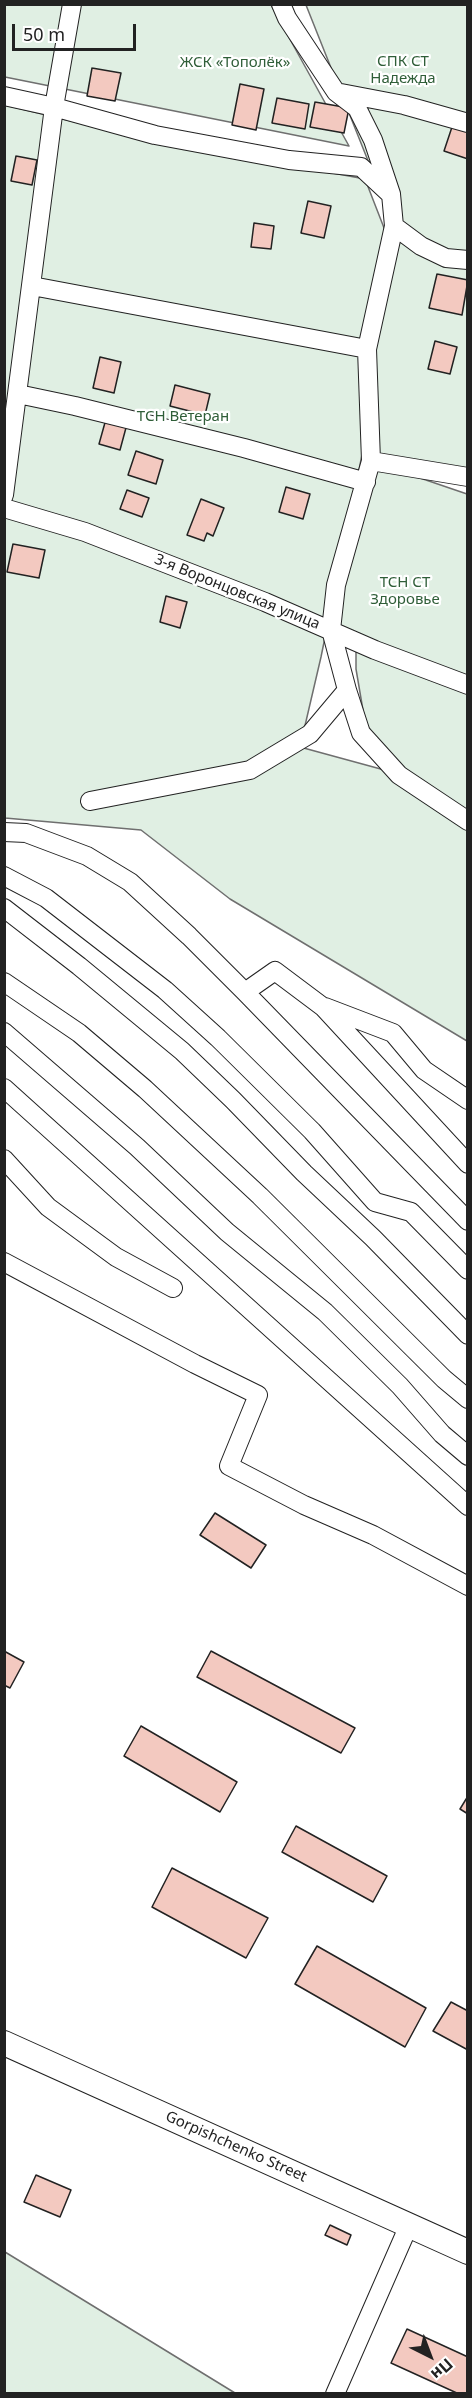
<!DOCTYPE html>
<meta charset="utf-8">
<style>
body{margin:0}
#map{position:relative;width:472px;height:2398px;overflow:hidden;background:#fff;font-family:"Noto Sans",sans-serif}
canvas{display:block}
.frame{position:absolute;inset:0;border:6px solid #222;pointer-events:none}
.north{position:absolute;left:400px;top:2326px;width:60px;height:60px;-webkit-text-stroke:4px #fff;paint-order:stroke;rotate:138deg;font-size:16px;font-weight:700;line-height:24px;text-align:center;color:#222}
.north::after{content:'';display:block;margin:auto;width:21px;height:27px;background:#222;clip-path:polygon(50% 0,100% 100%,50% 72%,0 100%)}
.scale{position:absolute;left:12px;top:24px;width:124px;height:27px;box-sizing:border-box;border:3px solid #222;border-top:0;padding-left:8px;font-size:18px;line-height:21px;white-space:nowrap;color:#222;-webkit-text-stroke:4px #fff;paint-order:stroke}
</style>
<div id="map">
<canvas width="472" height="2398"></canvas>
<div class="frame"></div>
<div class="north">Пн</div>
<div class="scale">50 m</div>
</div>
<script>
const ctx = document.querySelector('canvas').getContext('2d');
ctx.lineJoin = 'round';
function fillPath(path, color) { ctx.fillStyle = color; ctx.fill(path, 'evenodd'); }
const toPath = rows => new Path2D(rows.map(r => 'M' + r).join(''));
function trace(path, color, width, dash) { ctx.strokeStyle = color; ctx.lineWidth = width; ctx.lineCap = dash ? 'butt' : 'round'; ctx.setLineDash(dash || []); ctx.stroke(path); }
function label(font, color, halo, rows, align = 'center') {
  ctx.font = font + ' "Noto Sans",sans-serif'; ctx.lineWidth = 4.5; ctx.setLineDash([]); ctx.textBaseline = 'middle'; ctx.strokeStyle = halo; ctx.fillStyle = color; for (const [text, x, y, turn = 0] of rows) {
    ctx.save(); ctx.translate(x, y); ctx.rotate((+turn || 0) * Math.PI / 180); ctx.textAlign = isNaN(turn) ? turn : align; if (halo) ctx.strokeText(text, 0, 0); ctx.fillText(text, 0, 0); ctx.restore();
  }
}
const green = toPath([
 [4,5,271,5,349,146,5,77,4,5],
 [306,5,467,5,467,484,379,464,467,494,467,1041,230,899,141,830,5,818,5,105,133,136,365,179,386,233,362,332,363,450,321,657,300,747,399,774,365,722,356,669,356,641,331,630,371,461,367,349,394,226,306,5],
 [5,2252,235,2393,5,2393,5,2252]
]);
fillPath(green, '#e0efe3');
trace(green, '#6f6f6f', 1.5);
const building = toPath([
 [92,68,121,73,115,101,87,96,92,68],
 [240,84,264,89,256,130,232,125,240,84],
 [277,98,309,104,305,129,272,123,277,98],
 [315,102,349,108,344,133,310,127,315,102],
 [453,124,468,128,468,159,444,151,453,124],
 [16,156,37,160,32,185,11,181,16,156],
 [308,201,331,206,324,238,301,233,308,201],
 [254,223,274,226,271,249,251,247,254,223],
 [437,274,468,280,462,315,429,308,437,274],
 [435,341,457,347,450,374,428,369,435,341],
 [100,357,121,362,114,393,93,388,100,357],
 [175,385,210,394,205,415,170,406,175,385],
 [106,419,127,424,120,450,99,444,106,419],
 [136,451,163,460,156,484,128,475,136,451],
 [286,487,310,494,303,519,279,512,286,487],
 [127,490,149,498,142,517,120,509,127,490],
 [201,499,224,508,213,536,207,533,204,541,187,535,201,499],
 [13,544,45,550,39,578,7,572,13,544],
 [166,596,187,602,180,628,160,622,166,596],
 [215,1513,266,1545,251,1568,200,1535,215,1513],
 [4,1651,24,1662,10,1688,4,1685,4,1651],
 [211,1651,355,1728,341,1753,197,1677,211,1651],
 [141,1726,237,1782,220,1812,124,1756,141,1726],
 [468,1796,468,1814,460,1809,468,1796],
 [296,1826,387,1876,373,1902,282,1852,296,1826],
 [172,1868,268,1918,246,1958,152,1907,172,1868],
 [317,1946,426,2008,405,2047,295,1984,317,1946],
 [451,2002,468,2011,468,2050,433,2031,451,2002],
 [36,2175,71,2190,60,2217,24,2202,36,2175],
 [330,2225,351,2235,347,2245,325,2235,330,2225],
 [407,2329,468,2357,468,2394,459,2394,391,2363,407,2329]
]);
fillPath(building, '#f3c9c0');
trace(building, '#222', 1.5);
const minor = toPath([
 [341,93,404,105,468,123],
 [4,96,54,107,155,135,289,160,361,167,390,194],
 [394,226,421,246,446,258,468,260],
 [32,286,367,349],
 [18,394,75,406,244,448,366,482],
 [371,461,468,477],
 [4,495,54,107,72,4],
 [4,508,85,532,265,602,375,650,468,685],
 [347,690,361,733,399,775,468,821],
 [90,801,250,770,310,734,347,690,331,630,336,585,371,461,367,349,394,226,391,194,373,140,357,108,336,92,287,18,281,4],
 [4,832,26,833,87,856,130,882,189,936,245,992,468,1221],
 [4,876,46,898,165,990,218,1038,312,1131,375,1202,411,1212,468,1270],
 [4,908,79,966,182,1051,233,1100,304,1173,373,1238,468,1335],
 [4,982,79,1033,145,1089,260,1196,444,1379,468,1399],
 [245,992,275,971,323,1007,468,1164],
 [325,1007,393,1033,424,1070,468,1100],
 [4,1032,137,1147,227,1232,325,1312,400,1386,442,1434,468,1456],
 [4,1088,468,1506],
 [4,1159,48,1207,116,1257,173,1288],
 [4,1262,195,1364,258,1395,229,1466,304,1505,373,1535,468,1586],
 [335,2394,409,2225]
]);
const major = toPath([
 [4,2043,468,2252]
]);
trace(minor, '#222', 20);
trace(major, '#222', 26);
trace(minor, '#fff', 18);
trace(major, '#fff', 24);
label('15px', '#2f5e38', '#fff', [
 ["СПК СТ",403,62],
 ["Надежда",403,79],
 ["ЖСК «Тополёк»",235,63],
 ["ТСН Ветеран",183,417],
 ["ТСН СТ",405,583],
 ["Здоровье",405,600]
]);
label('15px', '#222', '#fff', [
 ["3-я Воронцовская улица",237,592,22],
 ["Gorpishchenko Street",236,2147,24]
]);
</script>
